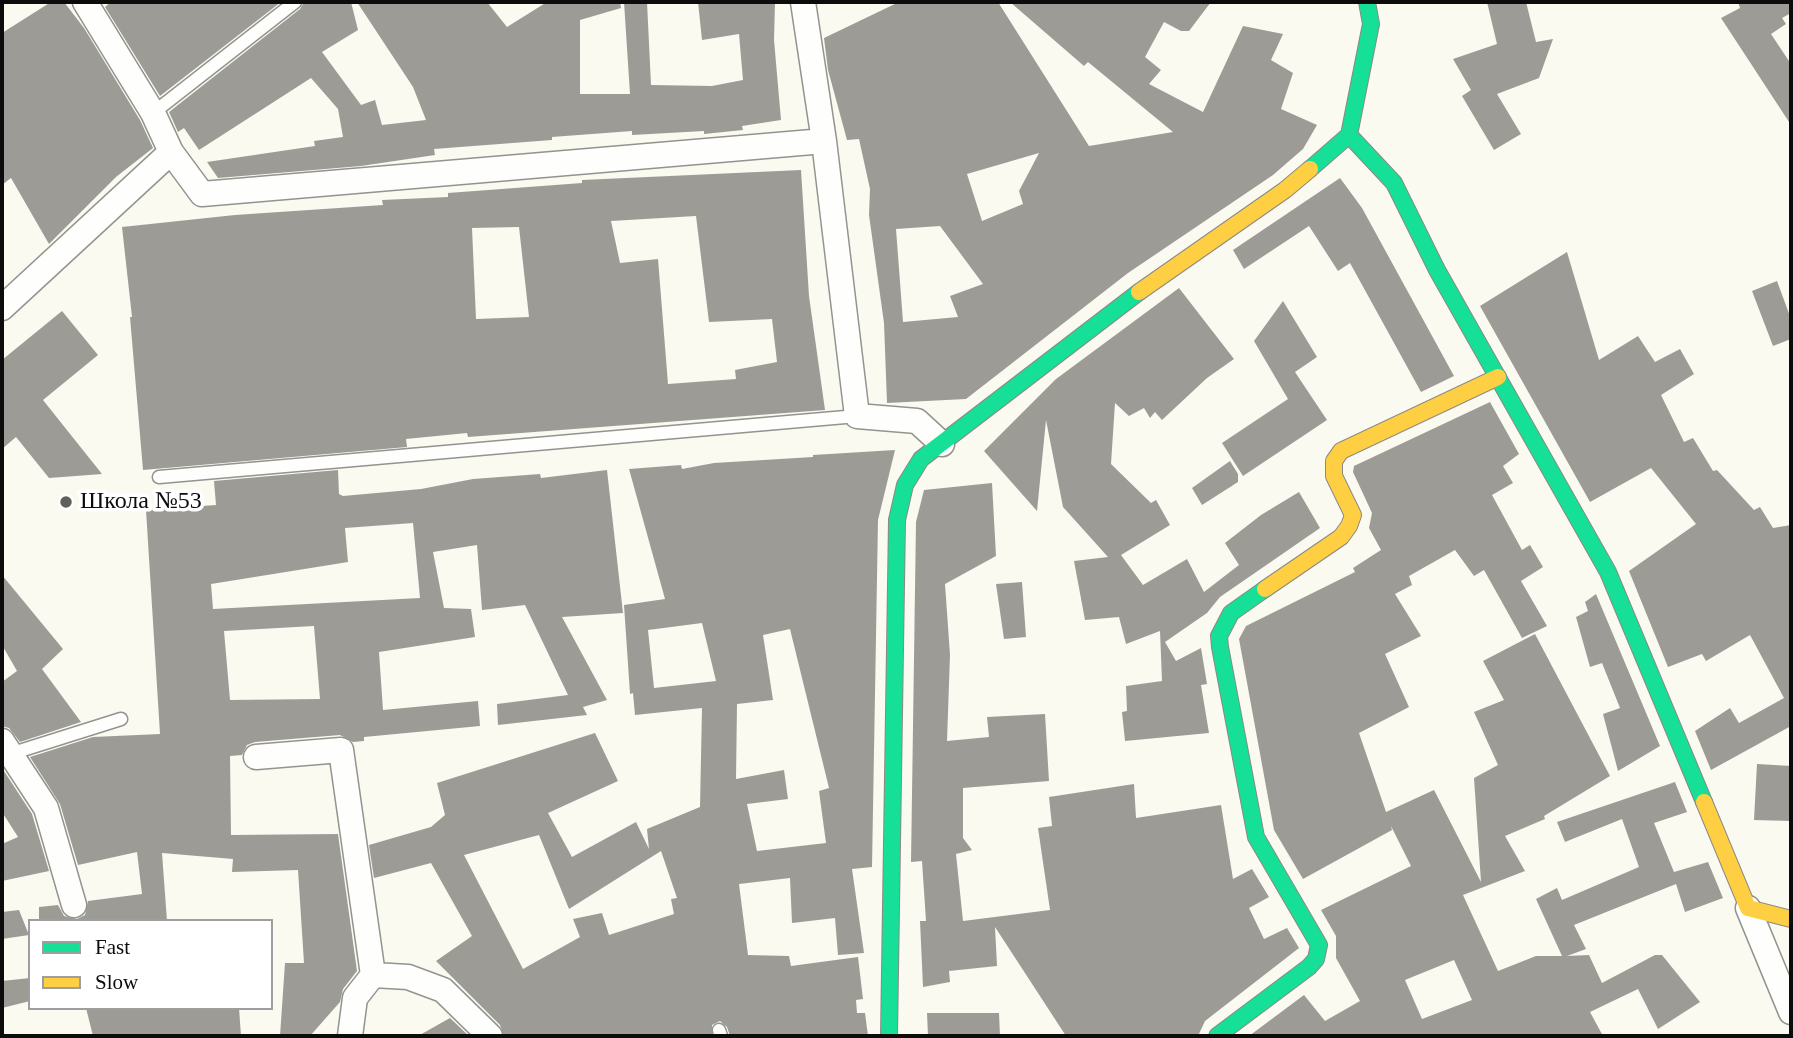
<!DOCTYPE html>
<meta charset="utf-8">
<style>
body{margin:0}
#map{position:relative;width:1793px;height:1038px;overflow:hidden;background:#fafaf0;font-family:Georgia,serif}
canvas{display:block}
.frame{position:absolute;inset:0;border:4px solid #0c0c0c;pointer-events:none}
.legend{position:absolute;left:28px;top:919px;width:245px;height:91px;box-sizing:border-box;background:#fff;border:2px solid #9e9e9e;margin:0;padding:9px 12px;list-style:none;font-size:21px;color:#0c0c0c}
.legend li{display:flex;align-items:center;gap:14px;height:35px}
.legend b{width:35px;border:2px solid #9e9e9e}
</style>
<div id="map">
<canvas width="1793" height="1038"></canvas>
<div class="frame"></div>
<ul class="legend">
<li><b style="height:9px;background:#16e098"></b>Fast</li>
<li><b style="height:9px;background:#ffcf43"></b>Slow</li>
</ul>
</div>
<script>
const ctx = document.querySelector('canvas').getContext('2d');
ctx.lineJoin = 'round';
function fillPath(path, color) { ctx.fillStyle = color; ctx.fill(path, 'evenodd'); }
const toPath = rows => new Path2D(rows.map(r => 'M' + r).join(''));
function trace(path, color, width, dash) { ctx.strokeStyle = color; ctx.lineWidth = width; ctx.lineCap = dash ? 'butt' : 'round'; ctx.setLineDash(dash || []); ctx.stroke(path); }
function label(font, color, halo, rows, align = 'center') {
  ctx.font = font + ' Georgia,serif'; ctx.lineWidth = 7; ctx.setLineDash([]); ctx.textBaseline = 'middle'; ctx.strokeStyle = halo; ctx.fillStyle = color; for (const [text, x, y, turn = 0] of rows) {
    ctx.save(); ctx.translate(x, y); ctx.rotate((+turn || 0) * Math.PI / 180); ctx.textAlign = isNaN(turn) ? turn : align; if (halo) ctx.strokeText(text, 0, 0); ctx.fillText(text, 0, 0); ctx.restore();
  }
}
fillPath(toPath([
 [51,2,64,2,84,28,140,120,153,148,116,177,49,244,11,178,2,185,2,33],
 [111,2,281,2,160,96,105,7],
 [304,2,351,2,358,30,322,52,361,105,375,100,382,125,426,120,413,87,357,2,487,2,507,27,547,2,620,2,621,8,580,20,580,94,630,94,624,2,647,2,651,85,712,86,743,80,739,34,702,40,698,2,775,2,774,40,781,120,742,126,743,130,704,134,704,131,632,135,632,131,552,137,552,140,434,149,435,155,361,166,218,178,207,162,315,146,314,141,343,137,338,109,311,78,199,150,184,128,178,132,169,112,300,9],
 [899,2,998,2,1089,146,1173,132,1088,62,1084,66,1010,2,1211,2,1189,31,1181,31,1164,22,1145,57,1161,70,1149,84,1203,112,1243,26,1283,34,1271,60,1293,73,1281,109,1317,125,1303,149,1273,175,1128,273,966,399,887,403,884,323,869,215,870,189,859,139,847,140,828,70,824,38],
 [1039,153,1019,191,1023,204,982,221,967,174],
 [940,226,983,284,950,296,958,317,903,322,896,229],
 [1487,2,1526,2,1536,42,1553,39,1539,78,1497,94,1521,134,1494,150,1462,96,1471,90,1453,59,1497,44],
 [1738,2,1791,2,1791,13,1782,18,1786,24,1771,34,1791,64,1791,125,1721,18,1740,8],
 [801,170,809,296,825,410,468,437,467,433,406,439,407,447,143,470,130,317,132,317,122,227,235,215,383,205,382,200,448,197,448,193,582,183,582,180],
 [696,216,709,322,772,319,777,362,735,370,736,379,668,384,658,259,620,263,611,221],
 [519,227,529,317,476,319,472,228],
 [1340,178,1362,208,1454,376,1421,392,1350,263,1338,271,1309,226,1244,269,1233,250],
 [1567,252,1599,360,1638,336,1655,362,1680,349,1694,374,1661,395,1684,442,1693,438,1713,471,1717,470,1754,510,1760,507,1773,528,1791,525,1791,726,1711,770,1695,731,1730,708,1739,723,1784,698,1750,635,1706,661,1702,654,1668,667,1629,571,1696,524,1651,468,1590,502,1480,306],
 [1777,281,1791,319,1791,339,1773,346,1752,291],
 [1179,288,1234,359,1207,378,1162,420,1155,412,1150,418,1144,408,1129,416,1115,403,1111,464,1151,503,1156,500,1170,525,1121,555,1143,585,1187,559,1204,592,1239,565,1225,543,1261,515,1299,492,1320,528,1220,597,1207,613,1165,642,1176,661,1201,648,1207,684,1201,685,1209,733,1125,741,1122,712,1127,711,1126,686,1162,681,1160,631,1126,644,1119,617,1085,620,1074,561,1108,557,1063,507,1046,420,1037,511,984,451,1056,379],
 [1283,301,1317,357,1295,372,1327,420,1243,476,1222,443,1288,399,1254,341],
 [62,311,98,355,43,400,102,474,49,478,16,437,2,449,2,360],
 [1490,402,1519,454,1503,466,1513,483,1492,495,1522,550,1530,545,1543,567,1521,581,1547,626,1522,638,1484,570,1474,576,1455,550,1409,576,1412,585,1395,594,1421,636,1385,654,1409,707,1359,733,1386,812,1434,790,1481,882,1474,778,1498,765,1474,712,1504,700,1483,661,1535,634,1610,776,1544,816,1545,819,1505,836,1525,871,1463,895,1498,971,1536,956,1562,956,1536,899,1557,888,1562,900,1639,867,1622,819,1565,842,1557,822,1675,782,1687,812,1654,823,1674,872,1708,862,1723,898,1685,912,1676,884,1574,925,1586,949,1567,956,1589,955,1602,983,1655,955,1662,955,1700,1002,1658,1029,1638,989,1590,1012,1603,1036,1249,1036,1304,995,1325,1021,1360,1001,1336,958,1336,936,1321,910,1411,866,1391,826,1392,830,1303,879,1274,830,1239,639,1246,626,1355,572,1353,568,1381,550,1369,528,1372,513,1353,472,1354,466],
 [1454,960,1472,1000,1422,1019,1405,980],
 [895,450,878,520,872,867,852,869,864,953,838,955,835,918,792,923,790,878,739,884,748,955,789,956,791,966,858,957,863,999,856,1000,857,1013,865,1013,868,1036,730,1036,727,1027,720,1021,712,1025,712,1036,504,1036,500,1025,436,961,472,936,431,863,374,878,369,845,431,827,445,815,437,783,595,733,618,781,548,813,572,857,636,822,649,849,647,829,700,807,702,708,635,715,633,693,630,694,624,605,665,599,629,469,681,465,682,469,714,463,813,457,813,455],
 [702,623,716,681,654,688,648,630],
 [790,629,829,788,819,791,826,843,757,851,747,804,788,799,784,770,736,779,737,704,773,700,763,635],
 [539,835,569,909,661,851,677,898,671,899,674,914,609,935,602,913,573,919,580,937,523,969,464,855],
 [1230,461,1238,474,1238,482,1202,505,1192,488],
 [338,470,339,494,343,496,421,489,473,479,540,474,541,478,607,470,623,613,562,617,607,700,583,707,587,715,498,725,497,704,568,695,525,605,482,610,477,545,433,552,444,608,471,609,475,637,379,652,383,710,478,701,480,726,364,737,364,741,353,742,340,735,255,742,247,745,242,755,230,756,231,835,338,834,357,971,343,989,340,1002,310,1036,280,1036,285,963,304,963,298,870,232,872,233,859,162,853,167,921,39,921,39,907,58,905,64,916,77,919,85,915,88,901,142,894,137,852,78,865,60,804,30,757,93,737,160,734,146,510,216,505,214,481],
 [413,523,420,598,213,609,211,584,348,562,345,528],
 [314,626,320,699,230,700,224,631],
 [992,483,996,556,945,584,950,655,947,741,989,737,987,717,1045,714,1049,781,963,788,963,838,972,850,956,854,963,921,1050,910,1038,828,1052,826,1049,797,1134,784,1136,818,1221,805,1233,879,1252,869,1269,897,1249,908,1264,939,1287,928,1299,948,1205,1021,1198,1036,1066,1036,995,927,997,966,949,971,950,982,923,987,920,921,926,921,922,861,911,862,916,522,924,490],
 [2,575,63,649,42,669,81,722,20,742,9,728,2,726,2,682,17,671,2,645],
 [1022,582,1026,637,1004,639,996,584],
 [1596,594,1660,746,1618,771,1603,714,1620,708,1602,663,1590,667,1576,617,1588,611,1585,602],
 [1757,764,1791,766,1791,821,1754,820],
 [2,768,32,814,49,871,2,881,2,844,18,837,2,812],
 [19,910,29,935,2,939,2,912],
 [30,978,30,1001,2,1008,2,981],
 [86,1008,239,1008,241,1036,93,1036],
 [927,1013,999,1013,1000,1036,928,1036],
 [450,1018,469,1036,418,1036]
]), '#9d9b96');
const lane = toPath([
 [153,113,295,2],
 [159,477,857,416],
 [10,754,121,719],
 [719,1030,721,1036]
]);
const street = toPath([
 [85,2,153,113,171,152,202,194,824,141],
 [803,2,824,141,857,416,917,421,942,444],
 [2,308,171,152],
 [2,741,46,808,74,905],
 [256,757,341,750,373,975,408,977,443,990,490,1036],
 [1748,908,1791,1012],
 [350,1036,355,998,373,975]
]);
const fast = toPath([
 [1349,135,1394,183,1437,270,1608,572,1704,802],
 [1310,169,1349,135,1371,24,1367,2],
 [889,1036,897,520,905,485,921,459,1139,292],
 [1217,1036,1309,967,1316,959,1319,945,1256,837,1220,647,1219,636,1231,613,1265,589]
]);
const slow = toPath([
 [1139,292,1285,190,1310,169],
 [1265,589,1341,537,1349,526,1353,515,1334,476,1334,461,1341,451,1498,377],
 [1704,802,1748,908],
 [1748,908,1791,919]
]);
trace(lane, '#93938f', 15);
trace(street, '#93938f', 27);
trace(fast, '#8a8a85', 18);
trace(slow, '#8a8a85', 18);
trace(lane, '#fefefd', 12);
trace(street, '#fefefd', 24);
trace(fast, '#16e098', 16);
trace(slow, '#ffcf43', 16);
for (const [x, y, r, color] of [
 [66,502,7,"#5f5f5c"]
]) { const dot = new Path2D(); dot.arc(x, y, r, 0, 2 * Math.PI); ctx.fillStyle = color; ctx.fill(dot); trace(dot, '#fff', 2.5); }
label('24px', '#0c0c0c', '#fff', [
 ["Школа №53",80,502]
], 'left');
</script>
